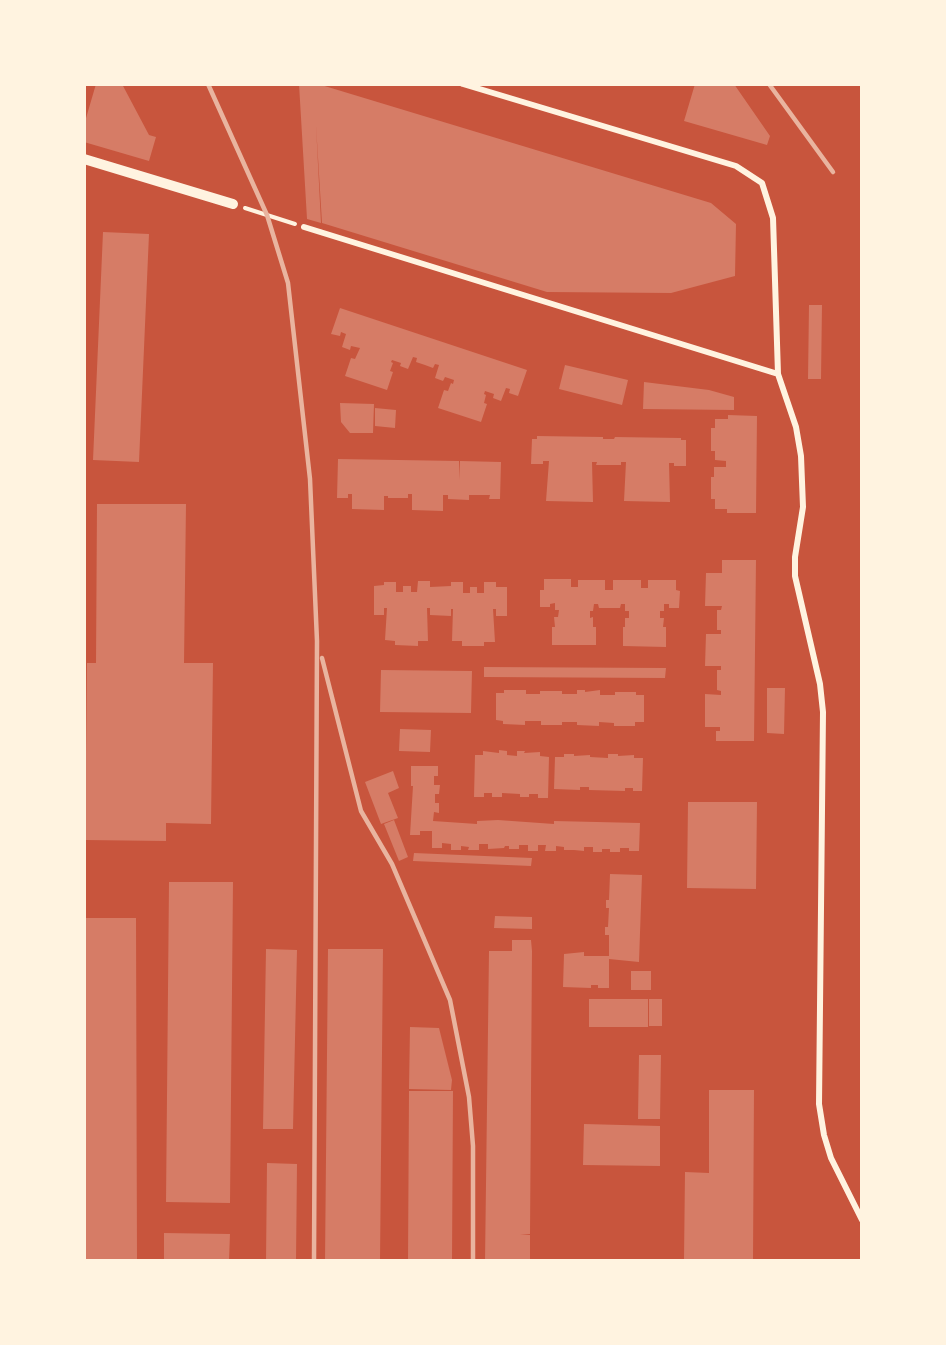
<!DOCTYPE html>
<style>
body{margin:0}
#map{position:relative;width:946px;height:1345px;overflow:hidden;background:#c8553d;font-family:Ubuntu,sans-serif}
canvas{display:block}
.frame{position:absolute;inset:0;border:86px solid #fff3e0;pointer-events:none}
</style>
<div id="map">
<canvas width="946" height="1345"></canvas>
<div class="frame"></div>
</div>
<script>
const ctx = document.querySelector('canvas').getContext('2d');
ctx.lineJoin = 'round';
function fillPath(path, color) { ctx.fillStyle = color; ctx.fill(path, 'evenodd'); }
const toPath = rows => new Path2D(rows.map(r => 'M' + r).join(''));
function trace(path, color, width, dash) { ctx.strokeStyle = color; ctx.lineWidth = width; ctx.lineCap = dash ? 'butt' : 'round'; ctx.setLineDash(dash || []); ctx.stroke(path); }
fillPath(toPath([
 [96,84,122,84,149,135,156,137,149,161,84,142,84,125],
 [299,84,318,84,711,203,736,224,735,276,671,293,547,292,322,223,316,125,321,223,307,219],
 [695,84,734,84,770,136,767,145,684,121],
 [103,232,149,234,139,462,93,460],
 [809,305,822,305,821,379,808,379],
 [340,308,527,370,518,396,509,393,510,389,506,388,501,401,493,398,494,394,485,391,484,394,486,395,484,403,487,404,481,422,438,408,444,390,448,391,451,383,453,384,454,380,445,377,443,381,435,378,439,365,435,364,433,368,425,365,416,362,417,358,413,357,408,369,400,366,401,363,392,360,391,362,393,363,390,371,393,372,387,390,345,376,351,358,355,359,360,348,351,346,350,350,342,347,346,334,341,332,340,336,331,334],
 [565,365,628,380,622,405,559,389],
 [644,382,709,390,734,397,734,410,643,409],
 [340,403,374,404,373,433,350,433,341,422],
 [375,408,396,410,395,428,375,426],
 [728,415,757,416,756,513,727,513,727,509,715,509,715,499,711,499,711,477,714,477,714,467,726,467,726,461,715,460,715,451,711,451,711,428,715,428,715,419,728,419],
 [537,436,603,437,603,439,614,439,615,437,681,438,681,440,686,440,686,466,674,466,674,463,669,463,670,502,624,501,626,462,621,462,621,465,596,465,597,462,592,462,593,502,546,501,549,461,543,461,543,464,531,464,532,439,537,439],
 [338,459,459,461,459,480,460,461,501,462,500,499,489,499,490,495,469,495,469,500,448,499,448,495,443,495,443,511,412,510,412,494,408,494,408,498,388,498,388,496,384,496,384,510,352,509,352,494,348,494,348,498,337,498],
 [97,504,186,504,184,663,213,663,211,824,166,823,166,841,85,840,87,663,96,663],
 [722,560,756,560,754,741,716,741,716,731,720,731,720,727,705,727,705,694,721,695,721,691,717,690,717,670,721,670,721,666,705,666,706,634,721,634,721,630,717,630,717,610,721,610,722,606,705,606,706,573,722,573],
 [544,579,571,579,571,587,578,587,578,580,605,580,605,590,613,590,613,580,641,580,641,588,648,588,648,580,676,580,676,590,680,591,679,608,669,608,669,604,664,604,664,611,660,611,660,618,664,618,663,627,666,627,666,647,623,646,623,627,625,627,625,618,629,618,629,611,625,611,625,604,621,604,620,608,599,608,598,604,594,604,593,611,590,611,590,618,593,617,593,627,596,627,596,645,552,645,552,627,555,627,554,617,558,617,559,610,555,610,555,603,550,604,550,607,540,607,540,590,544,590],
 [418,581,430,581,430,587,451,586,451,582,463,582,463,593,470,593,470,587,477,587,477,593,484,593,484,582,496,582,496,587,507,587,507,616,496,616,496,609,493,609,495,642,484,642,484,646,462,646,462,641,452,641,453,609,451,609,451,616,430,615,430,608,427,608,428,641,418,641,418,646,395,645,395,641,385,640,387,608,384,608,384,615,374,615,374,586,384,585,384,582,396,582,396,592,403,592,403,586,411,586,411,592,417,592],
 [484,667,666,668,665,678,484,677],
 [381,670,472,671,471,713,380,712],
 [767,688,785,688,784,734,767,733],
 [504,690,526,690,526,694,540,694,540,691,562,691,562,694,577,694,577,690,585,690,585,692,600,690,600,695,615,695,615,692,636,692,636,695,644,695,644,722,635,722,635,726,614,726,614,723,599,722,599,726,577,725,577,722,562,722,562,725,541,725,541,721,525,721,525,725,503,724,503,721,496,720,496,693,504,693],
 [400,729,431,730,430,752,399,751],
 [499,750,507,751,507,755,517,756,517,751,525,751,524,753,540,752,540,756,549,757,548,798,538,798,538,794,529,794,529,797,520,797,520,794,502,793,502,797,492,797,492,793,484,793,484,797,474,797,475,755,483,755,483,751,499,753],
 [564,754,574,754,574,756,590,755,590,757,608,758,608,754,618,754,618,756,634,755,634,758,643,758,642,791,633,791,633,788,625,788,625,791,589,790,589,787,580,787,580,790,554,789,555,757,564,757],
 [411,766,438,766,438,776,434,776,434,785,440,785,439,794,435,794,435,803,439,803,439,813,434,812,433,821,477,824,477,821,498,820,554,824,554,821,640,823,639,851,629,851,629,848,620,848,620,852,610,852,610,849,602,849,602,852,593,852,593,847,584,847,584,851,574,850,564,850,564,847,556,846,556,851,545,851,546,845,538,845,538,851,528,851,528,845,519,845,519,849,509,849,509,846,505,846,504,848,488,849,488,844,479,844,479,850,468,850,469,847,461,846,461,850,451,850,451,844,442,843,442,848,432,848,432,831,420,831,420,835,410,835,413,786,411,786],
 [393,771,399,788,388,793,398,818,381,824,365,782],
 [688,802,757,802,756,889,687,888],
 [394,820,408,857,399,861,384,824],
 [414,853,532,858,531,866,413,861],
 [610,874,642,875,639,962,609,959,609,988,598,988,598,985,591,985,591,988,563,987,564,954,584,952,584,956,609,956,609,935,605,935,605,927,608,927,609,908,606,908,606,900,609,900],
 [169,882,233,882,230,1203,166,1202],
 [495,916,532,917,532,929,494,928],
 [84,918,136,918,137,1261,84,1261],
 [512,940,531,940,532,951,530,1234,520,1234,530,1235,530,1261,485,1261,489,951,512,951],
 [266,949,297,950,293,1129,263,1129],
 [328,949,383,949,380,1261,325,1261],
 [631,971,651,971,651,990,631,990],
 [589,999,648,999,648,1027,589,1027],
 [649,999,662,999,662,1026,649,1026],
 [410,1027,439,1028,452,1080,451,1090,409,1089],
 [639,1055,661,1055,660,1119,638,1119],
 [709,1090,754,1090,753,1260,684,1259,685,1172,709,1173],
 [409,1091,453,1091,452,1261,408,1261],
 [584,1124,660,1126,660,1166,583,1165],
 [267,1163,297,1164,296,1261,266,1261],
 [164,1233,230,1234,229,1261,164,1261]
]), '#d67c66');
trace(toPath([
 [245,208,295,224]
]), '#fff3e0', 4);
trace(toPath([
 [463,84,736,166,762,183,773,218,778,374,796,427,801,456,803,507,795,557,795,576,820,684,823,712,819,1104,824,1135,831,1158,862,1220],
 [304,227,778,374]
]), '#fff3e0', 6);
trace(toPath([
 [84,159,233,204]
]), '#fff3e0', 10);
trace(toPath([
 [208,84,267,215,288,283,310,479,317,641,314,1261],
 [769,84,833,172],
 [322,658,361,811,392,864,450,1000,469,1097,473,1146,473,1261]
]), '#e9b49f', 4.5);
</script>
